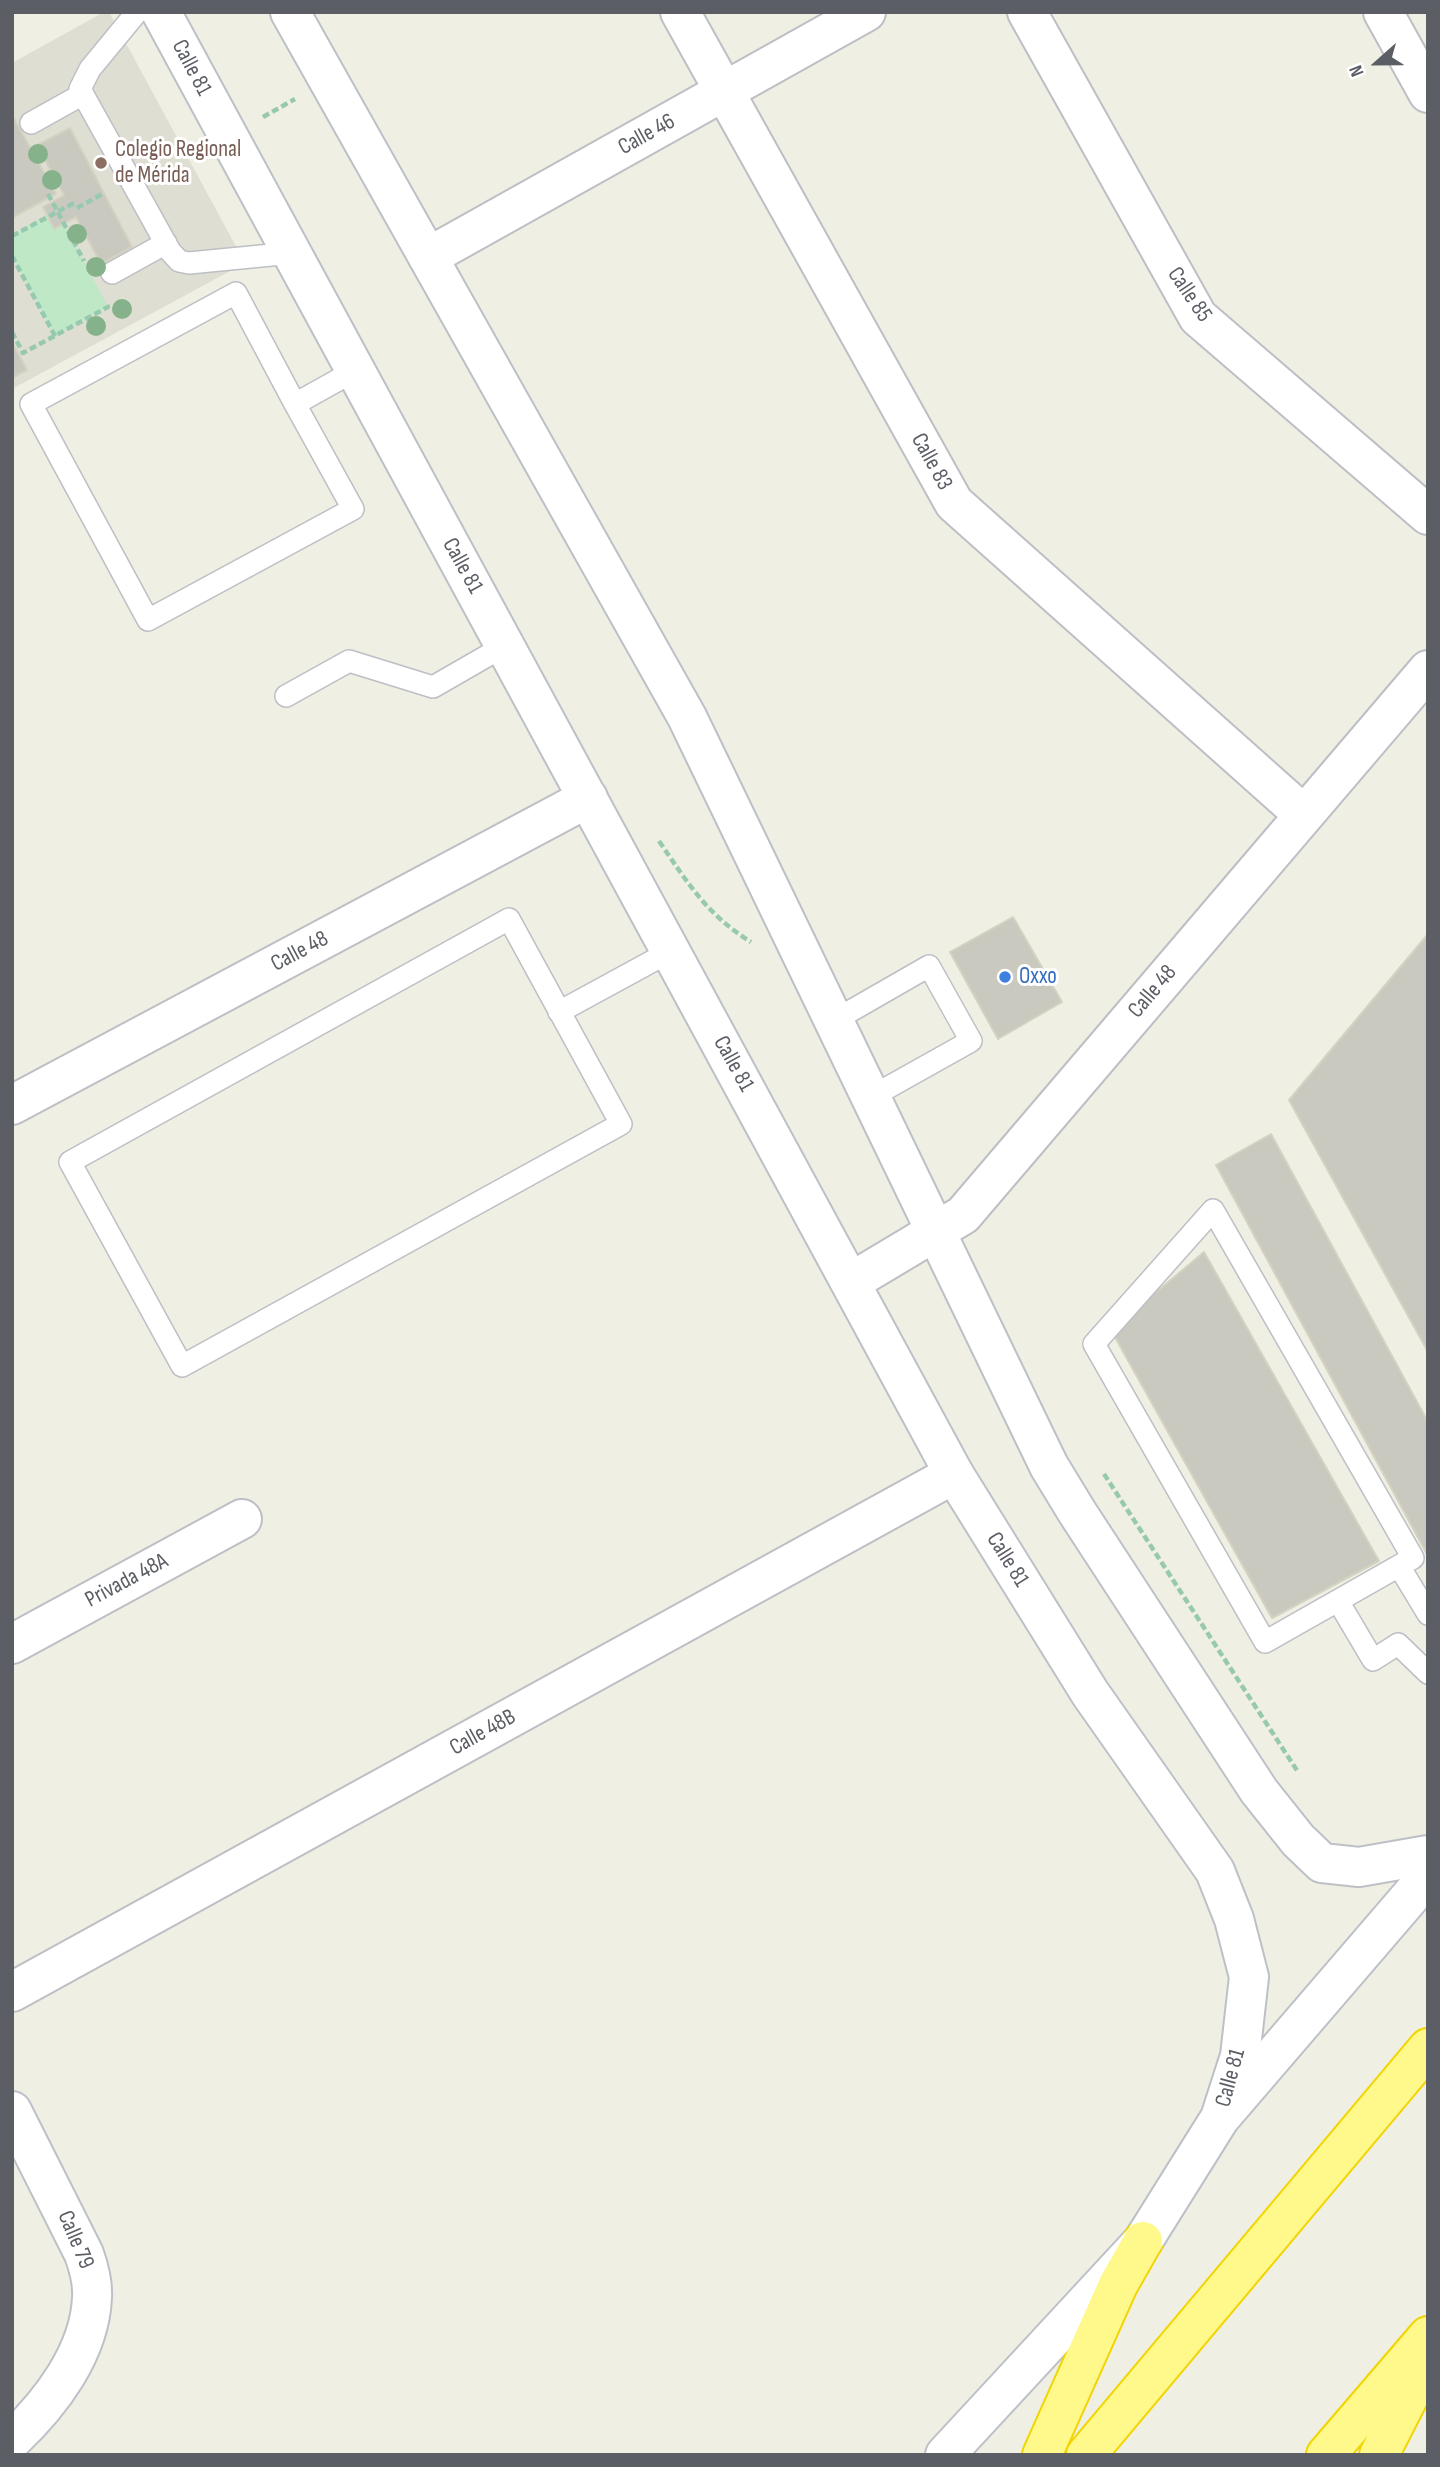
<!DOCTYPE html>
<html>
<head>
<meta charset="utf-8">
<style>
  body { margin:0 }
  #map { position:relative; width:1440px; height:2467px; overflow:hidden; background:#efefe3; font-family:"Sofia Sans Condensed",sans-serif }
  canvas { display:block }
  .frame { position:absolute; inset:0; border:14px solid #5b5e65; pointer-events:none }
  .north { position:absolute; left:1342px; top:28px; width:70px; height:70px; -webkit-text-stroke:5px #fff; paint-order:stroke; rotate:249deg; font-size:19px; font-weight:700; line-height:28px; text-align:center; color:#5b5e65 }
  .north::after { content:''; display:block; margin:auto; width:24px; height:32px; background:#5b5e65; clip-path:polygon(50% 0,100% 100%,50% 72%,0 100%) }
</style>
</head>
<body>
<div id="map">
<canvas width="1440" height="2467"></canvas>
<div class="frame"></div>
<div class="north">N</div>
</div>
<script>
const c = document.querySelector('canvas').getContext('2d');
c.lineJoin = 'round';
function paint(path, color) {
  c.fillStyle = color;
  c.fill(path, 'evenodd');
}
function strokePath(path, color, width, dash) {
  c.strokeStyle = color;
  c.lineWidth = width;
  c.lineCap = dash ? 'butt' : 'round';
  c.setLineDash(dash || []);
  c.stroke(path);
}
function label(font, color, halo, rows, align = 'center') {
  c.font = font + ' "Sofia Sans Condensed",sans-serif';
  c.lineWidth = 6;
  c.setLineDash([]);
  c.textBaseline = 'middle';
  c.strokeStyle = halo;
  c.fillStyle = color;
  for (const [text, x, y, turn = 0] of rows) {
    c.save();
    c.translate(x, y);
    c.rotate((+turn || 0) * Math.PI / 180);
    c.textAlign = isNaN(turn) ? turn : align;
    if (halo) c.strokeText(text, 0, 0);
    c.fillText(text, 0, 0);
    c.restore();
  }
}
const education = new Path2D(`
  M104,12H109L245,263L12,389V63Z`);
const green = new Path2D(`
  M56,209L108,307L55,336L12,256V235Z`);
const building = new Path2D(`
  M12,115L56,194L12,218Z
  M70,128L132,247L101,264L76,217L54,229L43,207L64,195L37,145Z
  M12,342L27,370L12,378Z
  M1013,917L1062,1002L998,1039L950,952Z
  M1428,934V1352L1289,1100Z
  M1271,1134L1428,1422V1556L1216,1165Z
  M1204,1252L1379,1561L1272,1618L1111,1330Z`);
const path = new Path2D(`
  M263,117L295,99
  M48,194L84,261
  M77,208L104,193
  M12,236L74,203
  M12,256L55,336
  M12,332L23,353L108,307L106,303
  M659,841C687,882 707,915 751,942
  M1104,1474L1298,1772`);
const lane = new Path2D(`
  M137,12L90,69L80,89L170,251L179,261L189,263L292,253
  M31,123L83,94
  M112,273L166,243
  M295,404L353,509L148,620L31,404L236,293L295,404L356,370
  M286,696L349,661L433,687L506,645
  M509,919L621,1124L182,1366L70,1162Z
  M559,1012L671,951
  M835,1020L929,966L971,1041L871,1097
  M1213,1210L1413,1558L1265,1642L1094,1344Z
  M1399,1566L1428,1614
  M1338,1601L1373,1660L1398,1644L1428,1673`);
const street = new Path2D(`
  M680,12L954,503L1304,815
  M1027,12L1198,317L1428,515
  M1383,12L1428,93
  M428,257L866,12
  M12,1105L588,798
  M851,1282L963,1215L1428,670
  M12,1644L242,1519
  M12,1992L954,1474`);
const secondary = new Path2D(`
  M161,12L954,1474L1090,1693L1215,1871L1234,1919L1249,1977L1240,2056L1220,2118
  M290,12L687,717L1049,1466L1077,1512L1259,1791L1298,1840L1322,1863L1359,1867L1428,1855
  M12,2111L84,2254C89,2268 93,2282 92,2297C90,2352 51,2403 12,2440
  M945,2455L1143,2241L1220,2118L1428,1876`);
const highway = new Path2D(`
  M1042,2455L1118,2285L1143,2241
  M1086,2455L1428,2048
  M1326,2455L1428,2336
  M1379,2455L1428,2359`);
const trees = [
  [38,154],
  [52,180],
  [77,234],
  [96,267],
  [122,309],
  [96,326]
];
const markers = [
  [101,163,7,"#8d6e63"],
  [1005,977,7,"#3f7fe0"]
];
const streetNames = [
  ["Calle 81",191,68,62],
  ["Calle 46",647,135,-29],
  ["Calle 85",1189,295,56],
  ["Calle 83",931,462,61],
  ["Calle 81",462,566,61],
  ["Calle 48",300,952,-28],
  ["Calle 48",1153,992,-50],
  ["Calle 81",733,1064,61],
  ["Calle 81",1007,1560,58],
  ["Privada 48A",127,1581,-28],
  ["Calle 48B",483,1733,-29],
  ["Calle 81",1231,2078,-75],
  ["Calle 79",75,2240,67]
];
const educationNames = [
  ["Colegio Regional",115,150],
  ["de Mérida",115,176]
];
const shopNames = [
  ["Oxxo",1019,977]
];
paint(education, '#dfded2');
paint(green, '#bee8c6');
paint(building, '#cac9c0');
strokePath(building, '#d4d2c1', 2);
strokePath(lane, '#bdbfc5', 24);
strokePath(street, '#bdbfc5', 42);
strokePath(secondary, '#bec0c7', 42);
strokePath(highway, '#f2d500', 42);
strokePath(path, '#97c9af', 4.5, [7, 3.5]);
strokePath(lane, '#fff', 21);
strokePath(street, '#fff', 38);
strokePath(secondary, '#fff', 38);
strokePath(highway, '#fff88a', 38);
c.fillStyle = '#85b28a';
for (const [x, y] of trees) {
  c.beginPath();
  c.arc(x, y, 10, 0, 2 * Math.PI);
  c.fill();
}
for (const [x, y, r, color] of markers) {
  const dot = new Path2D();
  dot.arc(x, y, r, 0, 2 * Math.PI);
  c.fillStyle = color;
  c.fill(dot);
  strokePath(dot, '#fff', 2.5);
}
label('23px', '#5b5e65', '#fff', streetNames);
label('23px', '#785e54', '#fff', educationNames, 'left');
label('23px', '#366cbe', '#fff', shopNames, 'left');
</script>
</body>
</html>
